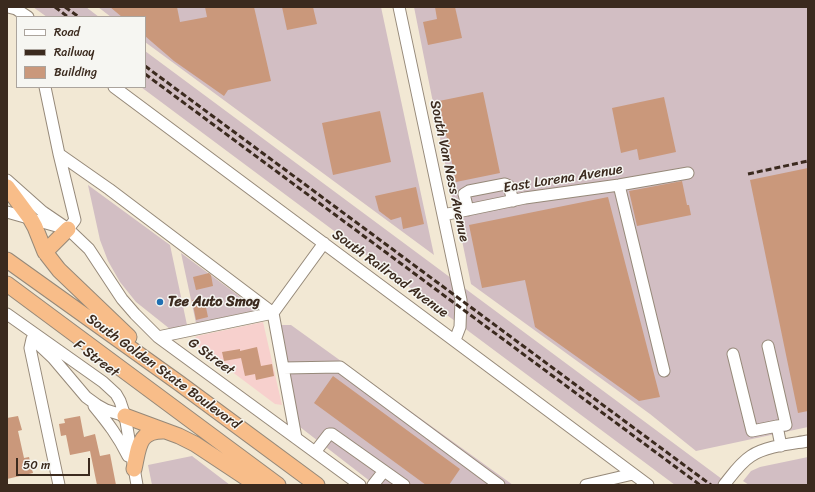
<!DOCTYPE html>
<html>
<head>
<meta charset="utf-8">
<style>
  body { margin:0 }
  #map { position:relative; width:815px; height:492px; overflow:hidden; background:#f2e8d4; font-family:Sriracha,sans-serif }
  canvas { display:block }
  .frame { position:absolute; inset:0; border:8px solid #3b2a1e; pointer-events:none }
  .legend { position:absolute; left:16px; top:16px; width:130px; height:72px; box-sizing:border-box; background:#f6f6f2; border:1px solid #aba49d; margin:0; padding:5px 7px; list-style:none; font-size:12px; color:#3b2a1e }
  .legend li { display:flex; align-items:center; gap:8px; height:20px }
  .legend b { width:20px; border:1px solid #aba49d }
  .scale { position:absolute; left:16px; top:458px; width:74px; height:18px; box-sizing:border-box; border:2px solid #3b2a1e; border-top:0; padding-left:5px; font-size:12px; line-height:14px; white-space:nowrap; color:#3b2a1e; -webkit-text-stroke:3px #f6f6f2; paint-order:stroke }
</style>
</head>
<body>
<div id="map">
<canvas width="815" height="492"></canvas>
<div class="frame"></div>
<ul class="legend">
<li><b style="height:5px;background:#fff"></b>Road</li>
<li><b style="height:5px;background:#3b2a1e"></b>Railway</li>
<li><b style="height:11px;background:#ca987b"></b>Building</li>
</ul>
<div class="scale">50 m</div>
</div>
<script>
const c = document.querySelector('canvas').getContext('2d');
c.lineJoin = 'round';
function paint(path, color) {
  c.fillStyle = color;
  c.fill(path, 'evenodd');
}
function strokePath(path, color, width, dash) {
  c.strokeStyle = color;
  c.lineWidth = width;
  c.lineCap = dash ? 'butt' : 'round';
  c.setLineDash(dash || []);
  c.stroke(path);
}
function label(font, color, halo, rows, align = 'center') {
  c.font = font + ' Sriracha,sans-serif';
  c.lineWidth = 3;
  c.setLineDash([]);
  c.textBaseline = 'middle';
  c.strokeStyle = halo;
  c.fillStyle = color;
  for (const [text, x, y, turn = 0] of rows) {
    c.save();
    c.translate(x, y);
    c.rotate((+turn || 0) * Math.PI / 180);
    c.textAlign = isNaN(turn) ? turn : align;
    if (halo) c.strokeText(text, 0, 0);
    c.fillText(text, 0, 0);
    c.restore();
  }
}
const built = new Path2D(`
  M263,322L282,405L275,404L195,344L194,339L197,336Z`);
const industrial = new Path2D(`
  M33,7H86L99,17H47Z
  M98,7H381L434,255L145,42V17H111Z
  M414,7H808V427L696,451L650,414L471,284L459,226L462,220L458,201L452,198Z
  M145,51L730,485H675L141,87H145Z
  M88,185L170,245L187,325L170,329L136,302L120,282L108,261L100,240Z
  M181,253L208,273L258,310L196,323Z
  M279,325H291L513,485H375L300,427Z
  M192,456L230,485H152L148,465Z
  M808,457V485H749L743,481L751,471L760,467Z`);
const building = new Path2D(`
  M110,7H177L180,22L207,17L205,7H254L271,81L228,90L224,96L174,61L145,36V17H122Z
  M282,7H313L317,24L287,30Z
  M435,7H455L462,38L428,45L423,22L437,19Z
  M483,92L500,173L456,182L439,101Z
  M664,97L676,152L639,160L637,149L621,153L612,108Z
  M380,111L391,162L333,175L322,123Z
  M808,168V411L798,413L750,180Z
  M682,181L687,205H689L691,215L637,226L629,191Z
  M416,187L424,224L403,229L401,217L391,220L379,211L375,196Z
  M608,197L660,397L639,401L535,327L525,280L482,288L469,225Z
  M209,273L211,275L213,286L196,290L193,277Z
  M204,298L208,317L196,320L192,300Z
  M257,347L261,366L272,364L274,376L256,380L255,374L245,376L241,358L224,361L222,352L240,349V351Z
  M333,376L460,469L449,485H426L314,403Z
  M18,416L22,430L18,431L24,458L29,457L33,473L7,479V418Z
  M80,416L84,437L95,434L100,456L110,454L116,485H97L90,451L70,455L66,435L61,436L59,424L65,423L64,419Z`);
const minor = new Path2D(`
  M8,7L16,9L28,17
  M399,7L461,300L460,327L455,340
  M45,87L59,154L75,220L68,229
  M114,87L648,485
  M59,154L109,189L273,313L296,438
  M7,180L43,212L68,229L89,249L122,299L135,314L158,337L360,485
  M619,185L664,371
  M468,210L464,194L469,191L505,184L509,186L513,201
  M7,212L60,227
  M443,215L525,198L619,185L688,173
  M7,314L103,382L116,394L120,401L125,416L137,485
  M158,337L273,313L324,243
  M32,339L30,348L59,485
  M35,341L53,358L86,397L97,405L106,410L125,416
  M768,346L786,425L777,426
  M733,354L752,431L777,426L781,446
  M283,368L340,367L499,485
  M94,406C108,423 118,436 128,456
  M315,452L329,434H332L404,485
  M373,485L384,471
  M586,485L633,474
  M724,485C732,475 740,463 751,456C766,446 791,444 808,441`);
const highway = new Path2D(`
  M7,187L30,218L35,227L45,252
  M68,229L45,252L59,270L129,337
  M7,260L179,383L317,485
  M7,284L278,485
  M125,416L179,436L195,444L257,485
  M134,469C139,447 138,430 165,431`);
const rail = new Path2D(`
  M55,7L68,17
  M65,7L79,17
  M145,66L711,485
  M145,74L700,485
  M748,174L808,161`);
const markers = [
  [160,302,4,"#1f6fb2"]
];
const streetNames = [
  ["South Van Ness Avenue",449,171,78],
  ["East Lorena Avenue",563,179,-9],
  ["South Railroad Avenue",390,274,36],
  ["G Street",211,357,36],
  ["F Street",96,359,37],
  ["South Golden State Boulevard",163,372,36]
];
const poiNames = [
  ["Tee Auto Smog",168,302]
];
paint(built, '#f7d0cd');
paint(industrial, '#d2bec3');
paint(building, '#ca987b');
strokePath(minor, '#968979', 13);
strokePath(highway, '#968979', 17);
strokePath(minor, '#fff', 11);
strokePath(highway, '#f8bd89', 15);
strokePath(rail, '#3b2a1e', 3, [6, 3]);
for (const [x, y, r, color] of markers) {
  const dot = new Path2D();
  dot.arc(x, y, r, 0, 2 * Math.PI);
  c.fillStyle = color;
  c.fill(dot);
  strokePath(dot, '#f6f6f2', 1.5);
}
label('14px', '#3b2a1e', '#f6f6f2', streetNames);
label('bold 14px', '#3b2a1e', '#f6f6f2', poiNames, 'left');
</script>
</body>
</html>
